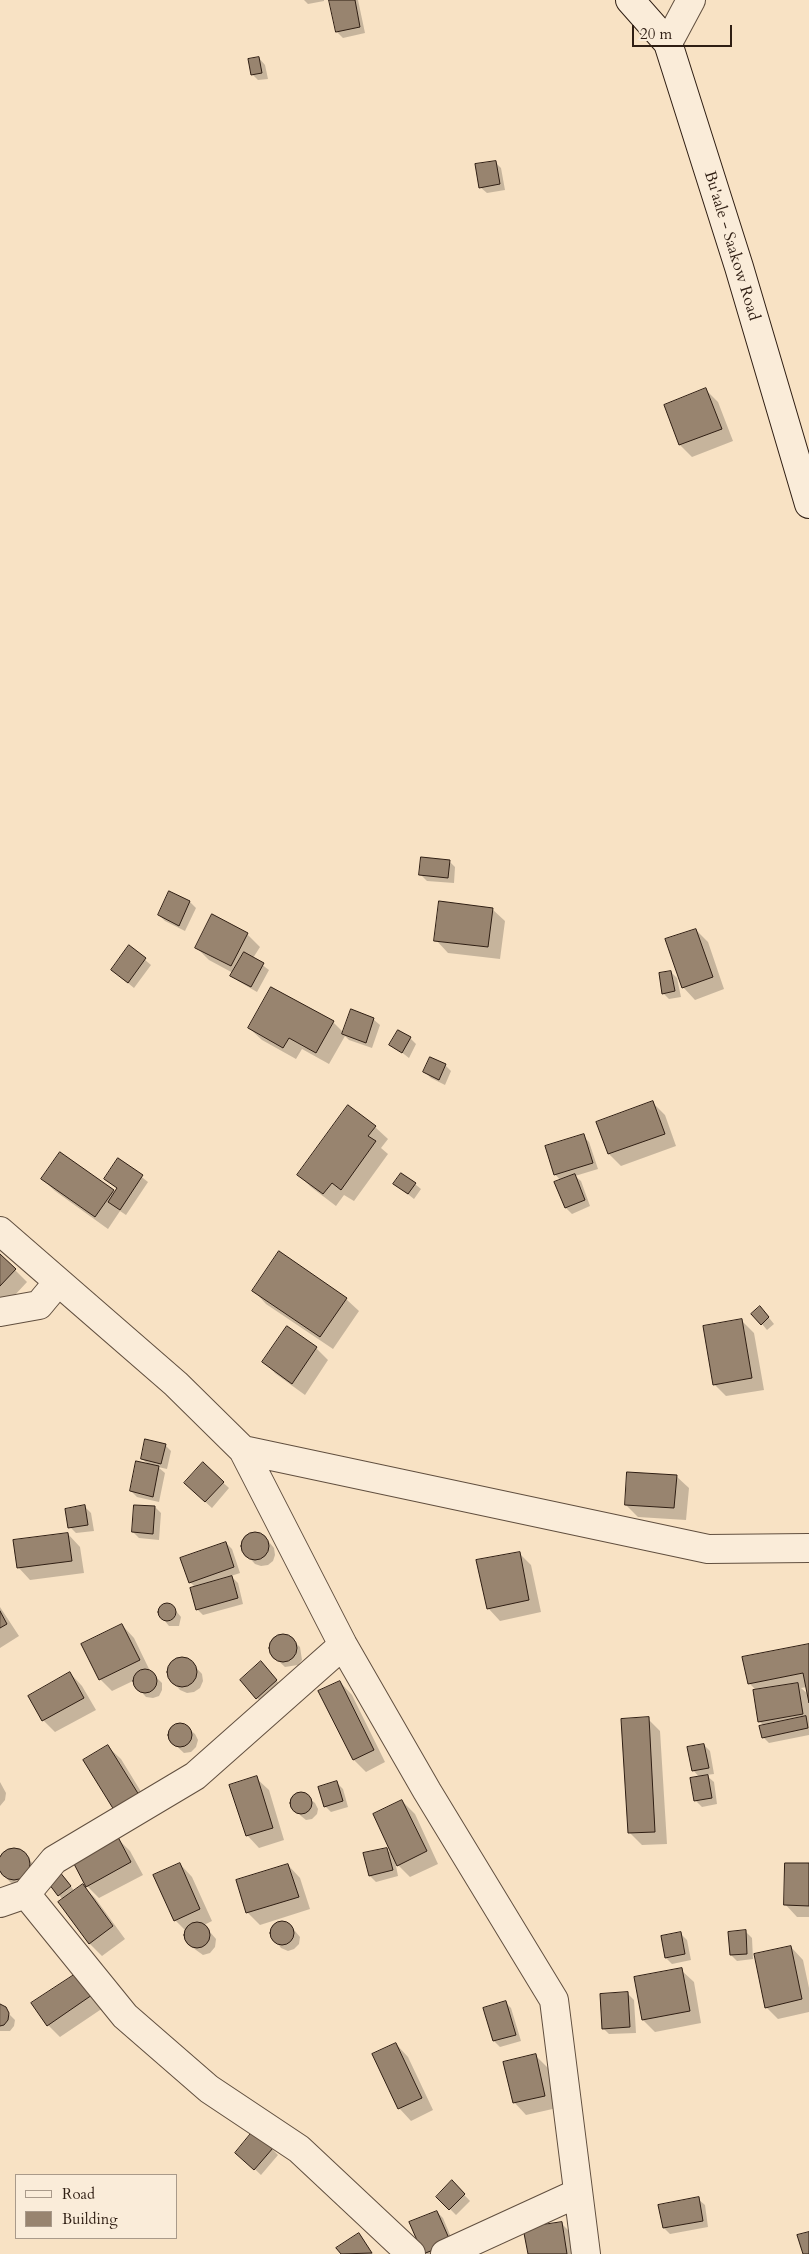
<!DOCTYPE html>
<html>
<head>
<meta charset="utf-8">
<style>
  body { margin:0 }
  #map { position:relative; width:809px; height:2254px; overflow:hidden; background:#f8e2c4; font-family:Cardo,serif }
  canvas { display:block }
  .legend { position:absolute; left:15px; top:2174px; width:162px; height:65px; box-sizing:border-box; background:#faecd9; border:1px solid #a99a8a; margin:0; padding:6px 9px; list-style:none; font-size:15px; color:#2f1e13 }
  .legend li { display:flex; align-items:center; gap:10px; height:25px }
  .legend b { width:25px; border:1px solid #a99a8a }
  .scale { position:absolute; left:632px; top:25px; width:100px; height:22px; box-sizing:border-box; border:2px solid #2f1e13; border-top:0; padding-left:6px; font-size:15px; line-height:18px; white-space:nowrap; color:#2f1e13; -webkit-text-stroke:4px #faecd9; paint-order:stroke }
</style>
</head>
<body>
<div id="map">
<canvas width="809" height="2254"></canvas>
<ul class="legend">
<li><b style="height:6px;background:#faecd9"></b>Road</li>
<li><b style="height:14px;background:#98846f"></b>Building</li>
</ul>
<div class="scale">20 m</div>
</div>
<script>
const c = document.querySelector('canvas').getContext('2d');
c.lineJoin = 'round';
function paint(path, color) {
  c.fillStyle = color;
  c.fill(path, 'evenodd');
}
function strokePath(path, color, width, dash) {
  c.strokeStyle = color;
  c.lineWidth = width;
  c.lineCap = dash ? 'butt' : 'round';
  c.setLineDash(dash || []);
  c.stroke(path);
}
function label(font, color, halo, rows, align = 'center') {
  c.font = font + ' Cardo,serif';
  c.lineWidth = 4;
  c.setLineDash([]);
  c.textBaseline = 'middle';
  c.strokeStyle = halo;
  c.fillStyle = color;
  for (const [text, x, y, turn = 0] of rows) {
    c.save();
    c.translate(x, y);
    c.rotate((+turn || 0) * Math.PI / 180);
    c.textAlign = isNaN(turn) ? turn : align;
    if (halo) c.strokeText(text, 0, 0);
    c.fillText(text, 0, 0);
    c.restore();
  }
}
const shadow = new Path2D(`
  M304,0H324V1L308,4Z
  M331,0H358L365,33L343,38L337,32Z
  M259,58L265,65L268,79L258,80L252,74Z
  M495,162L501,168L505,190L487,193L480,187Z
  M706,390L718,402L733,441L692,457L680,445L665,406Z
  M449,861L455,867L454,883L427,881L421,875Z
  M170,893L190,902L196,908L185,931L165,921L159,915Z
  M492,909L505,921L500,959L448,953L436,940Z
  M696,930L708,942L724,989L695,1000L683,987Z
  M247,934L260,947L253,958L269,970L257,992L238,981L232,975L233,973L209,960L196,947Z
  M130,947L151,965L134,988L112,970Z
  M671,972L677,978L681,997L669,999L663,993Z
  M271,988L333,1022L344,1033L373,1019L380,1025L372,1048L349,1040L345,1036L329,1064L302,1049L296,1059L262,1040L249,1028Z
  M410,1038L416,1044L409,1058L391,1044Z
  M445,1065L451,1071L445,1085L431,1078L425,1072Z
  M653,1103L665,1115L676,1146L621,1166L609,1154Z
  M348,1107L375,1127L388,1139L381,1148L388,1154L354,1201L344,1195L336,1206L311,1187L299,1175Z
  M583,1136L589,1142L598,1169L575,1176L581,1181L590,1206L572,1214L566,1208L556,1183L561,1181L555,1174Z
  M119,1159L148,1182L126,1215L120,1211L108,1229L55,1191L42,1179L113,1191L115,1193L118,1189L106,1179Z
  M395,1184H415L421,1189L414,1199Z
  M280,1253L346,1299L359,1311L333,1349L266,1304L254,1291Z
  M0,1255L27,1282L1,1310L0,1309Z
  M766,1314L774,1324L767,1330L762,1324Z
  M742,1321L754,1333L764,1390L726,1396L714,1384Z
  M316,1348L328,1360L305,1395L276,1374L264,1362Z
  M165,1445L171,1451L167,1469L158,1467L165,1473L159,1502L137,1497L131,1491L149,1465L142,1459Z
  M203,1464L229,1488L212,1508L191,1489Z
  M676,1476L689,1488L686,1520L638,1517L626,1505Z
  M85,1507L91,1513L94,1531L76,1533L70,1527Z
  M155,1507L161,1513L159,1540L139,1538L133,1532Z
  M257,1533L264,1536L274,1548L275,1555L273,1561L268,1565L261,1566L255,1564L244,1552L243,1545L245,1538L250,1534Z
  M68,1534L80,1547L84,1573L30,1580L18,1567Z
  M226,1543L232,1549L240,1573L231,1576L238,1583L243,1604L203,1615L197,1609L195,1587L190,1582Z
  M519,1553L531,1565L541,1612L500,1621L488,1608Z
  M167,1604L172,1606L181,1617L179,1626H169L160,1615V1610Z
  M0,1607L19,1636L0,1648Z
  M122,1625L134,1638L150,1671L162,1683V1690L159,1696L153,1698L146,1697L135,1685V1680L112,1691L100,1679Z
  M281,1635L288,1636L300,1647L302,1660L298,1665L285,1667L273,1656L270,1650L271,1643L275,1638Z
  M809,1645V1735L769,1743L763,1737L764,1726L759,1721L757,1691L749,1683ZM807,1687L809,1695L801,1688Z
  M184,1659L191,1662L202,1674L203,1681L200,1688L194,1692L187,1693L180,1690L169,1677V1671L172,1664L178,1660Z
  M267,1669L282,1687L263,1704L257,1698Z
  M70,1673L82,1686L96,1710L55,1732L43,1720Z
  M340,1682L352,1695L385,1762L366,1772L354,1760L320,1692Z
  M648,1719L660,1731L667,1844L642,1845L630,1833Z
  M176,1724H183L195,1734L198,1740L196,1747L191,1752L184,1753L172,1742L168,1736L170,1729Z
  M704,1745L710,1751L714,1774L706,1775L714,1782L717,1804L702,1807L696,1801L700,1778L693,1770Z
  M108,1747L121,1759L151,1808L127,1822Z
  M256,1778L269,1790L284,1840L259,1848L247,1835Z
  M0,1782L6,1793L5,1800L0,1806Z
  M337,1783L343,1789L348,1807L331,1812L325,1806Z
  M303,1793L315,1803L318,1809L317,1814L312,1819L306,1820L301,1816L291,1804L292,1799L297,1794Z
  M402,1801L415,1814L438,1864L410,1877L398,1865Z
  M118,1839L130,1851L143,1875L99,1898L87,1886Z
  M10,1849H18L25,1853L35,1867L17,1886L10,1882L0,1870V1858L3,1853Z
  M386,1849L394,1856L398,1876L376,1882L370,1876Z
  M180,1864L192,1877L212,1921L204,1925L216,1939L215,1947L210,1953L203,1955L189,1945L185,1938V1930L175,1920Z
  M809,1864V1917H797L785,1904Z
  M288,1865L300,1878L310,1909L260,1925L248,1913Z
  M65,1878L75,1892L83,1886L95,1898L125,1939L102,1956L90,1944L60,1902L63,1900L59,1895Z
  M284,1922L290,1925L300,1937L299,1944L294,1949L288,1951L281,1948L271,1935L272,1928L277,1923Z
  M745,1931L752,1938L753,1959L737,1961L731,1955Z
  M681,1934L687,1940L691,1960L672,1964L666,1958Z
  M791,1947L803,1960L809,1988V2012L778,2019L766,2007Z
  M681,1970L694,1982L701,2023L655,2032L643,2020Z
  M77,1974L103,2008L60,2037L48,2025Z
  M628,1994L634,2000L636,2033L609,2034L603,2028Z
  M505,2002L511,2008L521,2041L500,2047L494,2041Z
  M0,2005L15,2020L14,2026L10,2031H0Z
  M396,2044L408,2057L433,2110L411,2121L399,2108Z
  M536,2056L548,2068L557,2108L526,2115L514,2102Z
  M272,2149L278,2155L261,2175L243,2158Z
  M452,2182L470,2201L456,2215L438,2197Z
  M698,2199L705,2205L708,2227L670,2234L664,2228Z
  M437,2212L443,2218L456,2249L445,2254H424L411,2223Z
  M561,2223L573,2235L577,2254H529Z
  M359,2235L373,2254H342L338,2248Z`);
const building = new Path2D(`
  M329,0H355L360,27L336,32Z
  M259,57L262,73L251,75L248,59Z
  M496,161L500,184L479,188L475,164Z
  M706,388L722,429L679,445L664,405Z
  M421,857L450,860L448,878L419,875Z
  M169,891L190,901L179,926L158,915Z
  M439,901L493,908L488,947L434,941Z
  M212,914L248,933L231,966L195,948Z
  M696,929L713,977L682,988L665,939Z
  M129,945L146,958L128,983L111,970Z
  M244,952L264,963L251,987L230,976Z
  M671,971L675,991L662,994L659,973Z
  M271,987L334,1021L316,1053L289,1038L283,1048L248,1028Z
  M351,1009L374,1018L366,1043L342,1034Z
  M398,1030L411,1037L402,1053L389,1045Z
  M430,1057L446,1064L439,1080L423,1072Z
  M653,1101L665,1134L608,1154L596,1122Z
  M348,1105L376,1126L368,1136L376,1141L341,1190L332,1183L323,1194L297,1175Z
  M584,1134L593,1163L554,1175L545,1146Z
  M60,1152L114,1190L95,1217L41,1179Z
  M118,1158L143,1175L120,1210L108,1202L117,1188L104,1179Z
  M401,1173L416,1183L408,1194L393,1184Z
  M575,1174L585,1200L565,1208L554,1182Z
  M279,1251L347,1298L320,1337L252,1291Z
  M0,1254L16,1269L0,1286Z
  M760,1306L769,1317L761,1325L751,1314Z
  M742,1319L752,1378L713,1385L703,1326Z
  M287,1326L317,1347L292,1384L262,1362Z
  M145,1439L166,1444L161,1464L141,1459Z
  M136,1461L159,1466L153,1497L130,1491Z
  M203,1462L224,1482L205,1502L184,1483Z
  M627,1472L677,1475L674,1508L625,1505Z
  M85,1505L88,1525L68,1528L65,1509Z
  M134,1505L155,1506L153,1534L132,1532Z
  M241 1546a14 14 0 1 1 28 0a14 14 0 1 1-28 0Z
  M68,1533L72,1561L17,1568L13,1540Z
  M226,1542L234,1567L189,1583L180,1558Z
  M520,1552L529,1600L487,1609L476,1560Z
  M232,1576L238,1598L196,1610L190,1588Z
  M158 1612a9 9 0 1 1 18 0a9 9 0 1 1-18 0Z
  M0,1611L7,1624L0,1628Z
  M122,1624L140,1660L99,1680L81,1644Z
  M269 1648a14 14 0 1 1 28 0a14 14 0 1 1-28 0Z
  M809,1644V1703L803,1673L748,1684L742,1657Z
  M167 1672a15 15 0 1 1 30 0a15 15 0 1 1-30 0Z
  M261,1661L277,1680L256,1699L240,1680Z
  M133 1681a12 12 0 1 1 24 0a12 12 0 1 1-24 0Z
  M70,1672L84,1698L42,1721L28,1696Z
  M340,1681L374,1750L353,1760L318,1691Z
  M798,1683L803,1714L758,1722L753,1690Z
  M806,1716L808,1728L762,1738L759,1726Z
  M649,1717L655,1832L628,1833L621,1719Z
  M168 1735a12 12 0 1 1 24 0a12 12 0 1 1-24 0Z
  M704,1744L709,1768L692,1771L687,1747Z
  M108,1745L139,1795L114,1810L83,1760Z
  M708,1775L712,1798L694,1801L690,1778Z
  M257,1776L273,1828L246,1836L229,1785Z
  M337,1781L343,1801L324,1807L318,1787Z
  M290 1803a11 11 0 1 1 22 0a11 11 0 1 1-22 0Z
  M402,1800L427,1851L397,1866L373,1814Z
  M118,1837L131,1862L86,1887L73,1862Z
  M-2 1864a16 16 0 1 1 32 0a16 16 0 1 1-32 0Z
  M387,1848L393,1870L369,1876L363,1853Z
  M180,1863L200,1909L174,1921L153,1875Z
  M785,1863H809V1906L784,1905Z
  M288,1864L299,1897L246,1913L236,1880Z
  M59,1871L71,1886L58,1896L46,1880Z
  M83,1884L113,1926L89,1944L58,1902Z
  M270 1933a12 12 0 1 1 24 0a12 12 0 1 1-24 0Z
  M184 1935a13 13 0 1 1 26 0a13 13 0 1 1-26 0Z
  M746,1930L747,1954L730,1955L728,1932Z
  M681,1932L685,1954L665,1958L661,1936Z
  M791,1946L802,1999L765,2008L754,1954Z
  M682,1968L690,2011L642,2020L634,1977Z
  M77,1973L92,1995L47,2026L31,2003Z
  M628,1992L630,2027L602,2029L600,1994Z
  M506,2001L516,2035L493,2041L483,2008Z
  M0,2004L6,2007L9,2013L8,2020L4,2025L0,2026Z
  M396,2043L422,2098L398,2109L372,2054Z
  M536,2054L545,2096L513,2103L503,2062Z
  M253,2131L273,2148L254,2170L235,2153Z
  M452,2180L465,2194L449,2210L436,2197Z
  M699,2197L703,2221L663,2228L658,2205Z
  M437,2211L451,2243L423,2254L409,2222Z
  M562,2222L567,2254H528L523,2228Z
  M809,2232V2254H803L797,2235Z
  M359,2233L372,2253L341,2254L336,2248Z`);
const minor = new Path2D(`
  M668,43L691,0
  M0,1231L176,1384L243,1450L708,1549L809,1548
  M0,1312L39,1305L58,1282
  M243,1450L343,1645L427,1791L554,2000L586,2254
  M26,1894L125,2016L209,2089L299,2149L411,2254
  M0,1903L26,1894L54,1860L195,1776L343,1645
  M445,2254L578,2193`);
const secondary = new Path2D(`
  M630,0L668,43L739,267L809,504`);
const streetNames = [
  ["Bu'aale - Saakow Road",731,246,73]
];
paint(shadow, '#0003');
paint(building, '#98846f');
strokePath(building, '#2f1e13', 1);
strokePath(minor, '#614f3f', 30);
strokePath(secondary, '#2f1e13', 30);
strokePath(minor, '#faecd9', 28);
strokePath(secondary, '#faecd9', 28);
label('16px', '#2f1e13', '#faecd9', streetNames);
</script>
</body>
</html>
